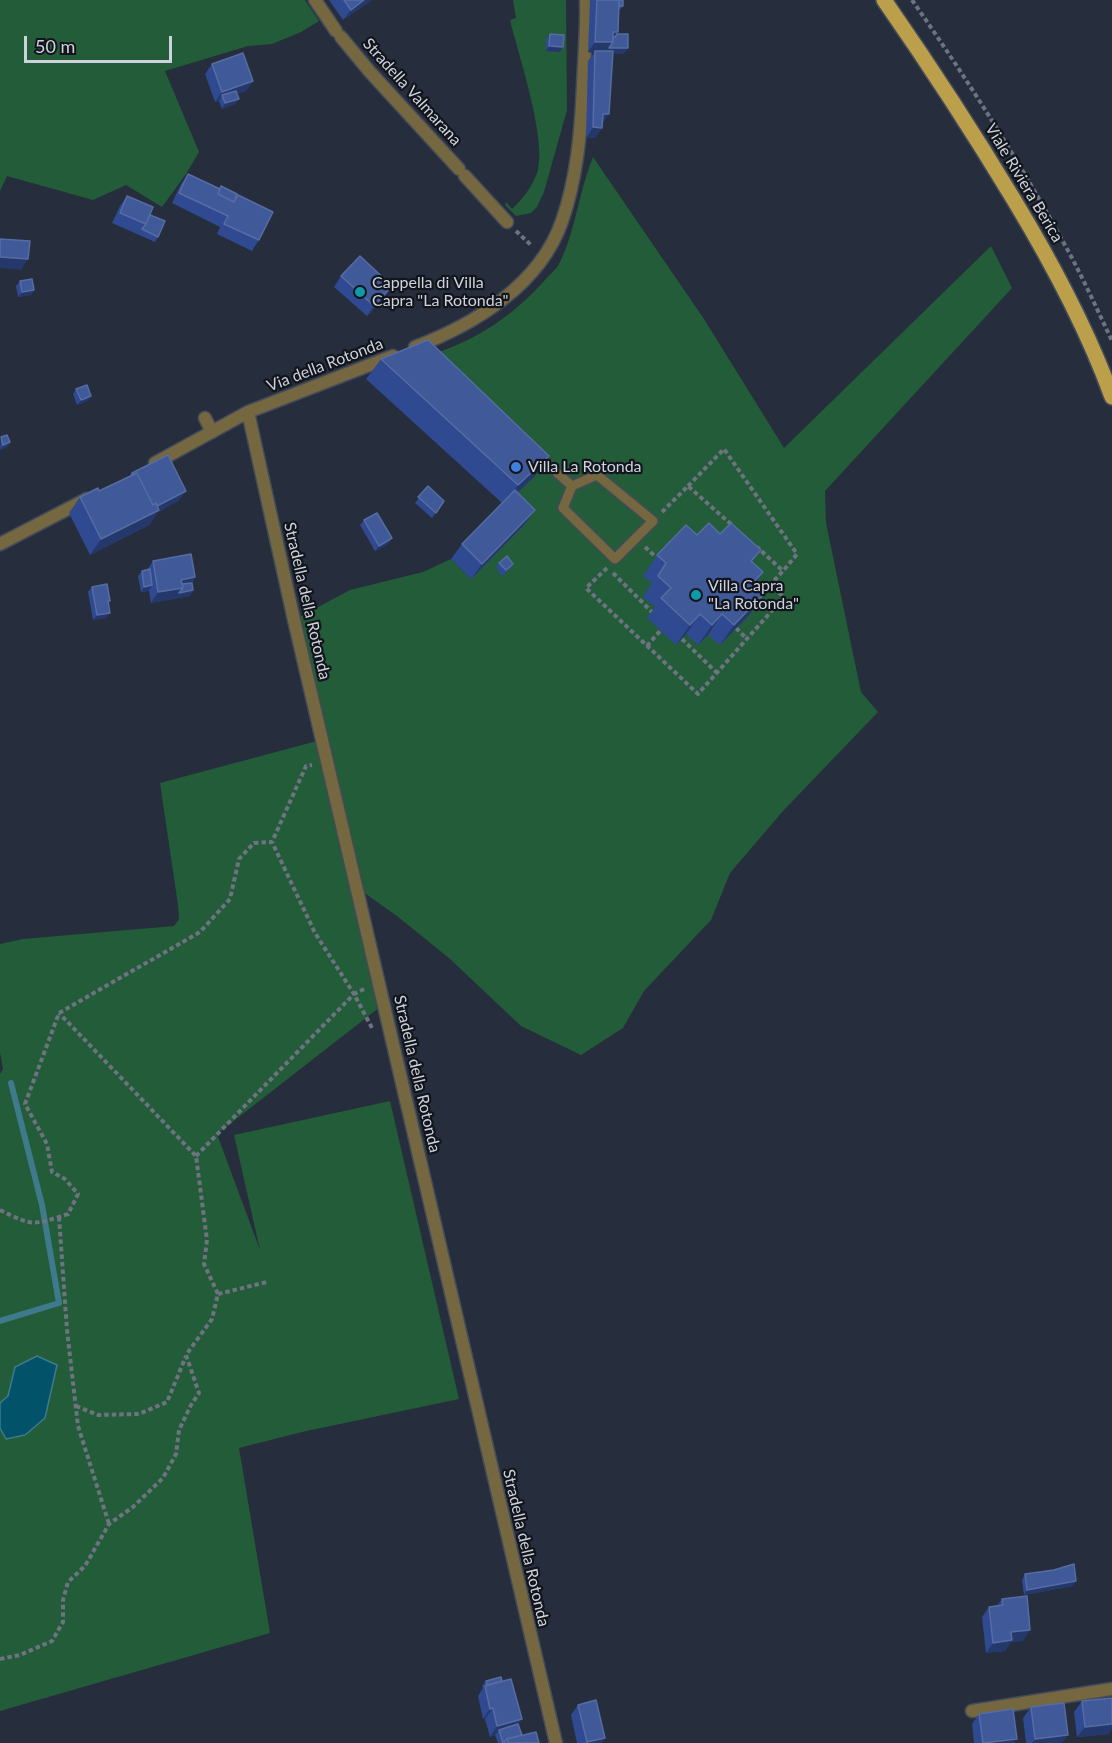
<!DOCTYPE html>
<html>
<head>
<meta charset="utf-8">
<style>
  body { margin:0 }
  #map { position:relative; width:1112px; height:1743px; overflow:hidden; background:#262d3c; font-family:Lato,sans-serif }
  canvas { display:block }
  .scale { position:absolute; left:24px; top:36px; width:148px; height:27px; box-sizing:border-box; border:3px solid #cdd2dc; border-top:0; padding-left:8px; font-size:18px; line-height:21px; white-space:nowrap; color:#cdd2dc; -webkit-text-stroke:4px #12151c; paint-order:stroke }
</style>
</head>
<body>
<div id="map">
<canvas width="1112" height="1743"></canvas>
<div class="scale">50 m</div>
</div>
<script>
const c = document.querySelector('canvas').getContext('2d');
c.lineJoin = 'round';
function paint(path, color) {
  c.fillStyle = color;
  c.fill(path, 'evenodd');
}
function strokePath(path, color, width, dash) {
  c.strokeStyle = color;
  c.lineWidth = width;
  c.lineCap = dash ? 'butt' : 'round';
  c.setLineDash(dash || []);
  c.stroke(path);
}
function label(font, color, halo, rows, align = 'center') {
  c.font = font + ' Lato,sans-serif';
  c.lineWidth = 4.5;
  c.setLineDash([]);
  c.textBaseline = 'middle';
  c.strokeStyle = halo;
  c.fillStyle = color;
  for (const [text, x, y, turn = 0] of rows) {
    c.save();
    c.translate(x, y);
    c.rotate((+turn || 0) * Math.PI / 180);
    c.textAlign = isNaN(turn) ? turn : align;
    if (halo) c.strokeText(text, 0, 0);
    c.fillText(text, 0, 0);
    c.restore();
  }
}
const green = new Path2D(`
  M0,0H305L319,21L301,32L272,44L248,46L165,71L199,152L186,174L162,207L126,185L93,200L7,176L0,191Z
  M513,0H566L567,110L544,192L537,207L531,213L516,216L505,205L506,202L512,209C523,199 534,184 538,170C546,136 519,57 510,20L516,18Z
  M593,157L704,319L784,448L991,246L1012,288L825,491L826,523L861,692L878,712L783,811L730,873L711,920L644,991L623,1028L581,1055L521,1026L450,959L397,916L356,887L294,620L350,590L423,572L451,559L471,579L504,505L535,476L432,354C476,341 515,314 545,280C550,274 557,269 560,262C576,229 579,191 593,157Z
  M317,741L380,1007L217,1134L260,1250L234,1135L390,1101L459,1399L302,1432L239,1448L270,1633L0,1711V1074L3,1069L0,1052V944L23,939L174,926L179,919L178,905L160,783Z`);
const water = new Path2D(`
  M37,1356L57,1365L45,1418L25,1435L6,1439L0,1428V1403L8,1396L15,1367Z`);
const stream = new Path2D(`
  M0,1321L59,1303L42,1205L11,1083`);
const path = new Path2D(`
  M912,0C970,83 1024,169 1072,258C1086,285 1099,313 1112,341
  M516,231L532,246
  M688,486L724,449L797,554L783,571
  M662,512L688,486L733,526
  M645,547L658,559
  M607,568L586,588L698,694L784,597L770,585L783,571L757,547
  M613,573L653,613
  M736,628L747,639
  M682,639L717,673
  M647,646L660,631
  M364,989L354,994L372,1028
  M196,1156L354,994L315,933L272,842
  M0,1210C34,1227 33,1225 68,1214L78,1194L65,1179L52,1172L47,1144L25,1104L59,1013L200,932L230,899L239,859L254,843L272,842L306,766L312,765
  M59,1217L67,1330L78,1426L109,1524
  M218,1294L267,1282
  M76,1406L98,1415L139,1414L167,1402L186,1356
  M0,1659L20,1655L52,1641L63,1622V1600L68,1582L85,1566L109,1524L133,1507L163,1478L176,1454L179,1430L191,1405L199,1393L186,1355L212,1319L218,1294L204,1264L207,1240L196,1156L59,1013`);
const service = new Path2D(`
  M537,455L572,486L563,508L615,559L653,521L597,475L572,486`);
const pedestrian = new Path2D(`
  M315,0L336,31
  M341,37L370,72L459,169
  M465,176L507,222`);
const minor = new Path2D(`
  M415,347C475,324 540,285 562,221C577,178 581,131 583,86C584,58 587,29 586,0
  M248,412L294,620L556,1743
  M205,418L212,432
  M155,463L248,412L393,356
  M0,544L87,499
  M972,1711L1112,1689`);
const primary = new Path2D(`
  M884,0C930,66 973,132 1014,200C1052,263 1087,328 1112,397`);
const wall = new Path2D(`
  M329,0H372L343,20Z
  M590,0H623V6L619,11L617,34L624,54L613,53L602,128L595,138H586L588,61L594,53L588,52Z
  M550,34L560,52L546,51V39Z
  M212,64L253,81L246,91L237,94L239,99L235,104L222,109L219,101L215,102L205,74Z
  M188,174L234,201L238,195L259,240L252,251L217,234L220,227L172,203L181,184Z
  M127,196L150,215L158,237L155,242L112,223L120,206Z
  M341,276L385,297L367,316L334,287Z
  M20,281L34,290L31,295L18,297L16,286Z
  M381,359L535,476L518,492L535,510L524,525L471,579L451,559L462,544L502,503L366,379Z
  M76,389L91,396L87,401L77,405L73,394Z
  M1,437L10,442L7,447L0,450Z
  M132,473L186,491L178,501L158,512L149,525L90,555L69,513L80,497L99,491L129,476Z
  M428,486L444,501L432,518L415,503Z
  M364,520L392,538L388,544L375,551L360,525Z
  M720,534L761,550L752,562L763,572L754,586L763,595L749,615L720,645L708,635L698,645L686,634L676,645L647,618L655,607L643,597L652,583L643,576L657,555L697,535Z
  M153,561L195,577L192,583L193,590L190,596L151,603L149,591L141,592L138,576L142,571L147,570Z
  M499,563L513,564L510,569L502,576L496,568Z
  M92,587L108,603L110,613L106,618L93,620L88,592Z
  M1054,1570L1073,1586L1024,1595L1022,1580L1025,1574Z
  M1002,1599L1023,1641L1011,1642L1005,1651L986,1653L982,1617L989,1607L997,1606Z
  M486,1681L518,1724L522,1735L539,1743H498L495,1735L490,1737L485,1719H483L478,1696L483,1688L482,1686Z
  M1082,1701L1109,1734L1077,1737L1074,1712Z
  M578,1705L605,1738L601,1743H577L571,1715Z
  M1031,1707L1062,1743H1026L1023,1718Z
  M979,1714L1014,1743H974L972,1724Z`);
const shadedWall = new Path2D(`
  M364,0H372L343,20L351,10Z
  M613,32H618L611,42L628,48L624,54L595,53V51L594,53L588,52L595,42Z
  M549,46L563,47L560,52L546,51Z
  M253,81L246,91L224,99L222,95L219,101L215,102L222,92Z
  M239,99L235,104L222,109L225,103Z
  M603,114H609L602,124Z
  M593,127L602,128L595,138H586Z
  M0,257L28,259L21,270L0,268Z
  M392,286L385,297L367,316L374,306Z
  M34,290L31,295L18,297L22,292Z
  M91,396L87,401L77,405L81,400Z
  M10,442L7,447L0,450L3,445Z
  M549,456L535,476L504,505L518,485Z
  M186,491L178,501L158,512L149,525L90,555L101,539L149,510Z
  M535,510L524,525L471,579L482,564Z
  M392,538L388,544L375,551L379,546Z
  M763,572L749,593L752,584Z
  M195,577L188,588L193,590L190,596L151,603L158,592L181,580Z
  M152,585L149,591L141,592L144,587Z
  M763,595L749,615L720,645L734,625Z
  M110,613L106,618L93,620L97,615Z
  M700,614L686,634L676,645L690,625Z
  M722,614L708,635L698,645L712,625Z
  M1076,1581L1073,1586L1024,1595L1027,1590Z
  M1030,1630L1023,1641L1011,1642L1005,1651L986,1653L993,1643L1011,1632Z
  M493,1708L485,1719H483L490,1709Z
  M522,1719L515,1730H499L495,1735L490,1737L497,1726Z
  M1112,1724V1729L1109,1734L1077,1737L1085,1727Z
  M1068,1735L1062,1743H1032L1035,1739Z
  M605,1738L601,1743H587V1742Z
  M1017,1739L1014,1743H985Z`);
const building = new Path2D(`
  M344,0H364L351,10Z
  M597,0H619L618,32H613V42H595Z
  M614,0H623V6H619V0Z
  M550,34L564,35L563,47L549,46Z
  M617,34H628V48H609L613,42V37H615Z
  M595,51H613L609,114H603L602,128L593,127Z
  M243,53L253,81L222,92L212,64Z
  M236,91L239,99L225,103L222,95Z
  M188,174L220,189L218,194L234,202L238,195L273,212L259,240L224,224L228,216L179,193Z
  M221,186L237,194L234,202L218,194Z
  M127,196L153,207L146,224L120,213Z
  M150,215L165,221L158,237L142,229L146,224Z
  M0,239L30,241L28,259L0,257Z
  M360,256L392,286L374,306L341,276Z
  M32,279L34,290L22,292L20,281Z
  M428,340L549,456L518,485L381,359Z
  M87,385L91,396L81,400L76,389Z
  M7,435L10,442L3,445L1,437Z
  M168,455L186,491L157,506L156,503L153,505L137,473L132,475V473Z
  M137,473L153,505L156,503L159,510L101,539L80,497L98,488L99,491Z
  M428,486L444,501L436,513L418,497Z
  M515,490L535,510L482,564L462,544Z
  M377,513L392,538L379,546L364,520Z
  M709,523L720,534L731,523L761,550L751,561L763,572L752,584L763,595L734,625L722,614L712,625L700,614L690,625L661,598L671,588L658,576L666,563L657,555L686,525L697,535Z
  M191,554L195,577L181,580L183,588L158,592L153,561Z
  M507,556L513,564L506,570L499,563Z
  M150,569L152,585L144,587L142,571Z
  M192,583L193,590L179,593L183,588L182,584Z
  M107,584L110,601H108L110,613L97,615L92,587Z
  M1074,1564L1076,1581L1027,1590L1025,1574L1054,1570Z
  M1027,1596L1030,1630L1011,1632L1012,1640L993,1643L989,1607L1003,1605L1002,1599Z
  M501,1677L502,1681L487,1685L486,1681Z
  M511,1679L522,1719L497,1726L493,1708L490,1709L485,1686Z
  M1112,1698V1724L1085,1727L1082,1701Z
  M596,1700L605,1738L587,1742L578,1705Z
  M1064,1703L1068,1735L1035,1739L1031,1707Z
  M1013,1709L1017,1739L983,1743L979,1714Z
  M518,1724L522,1735L507,1739L504,1743H503L499,1730Z
  M536,1732L539,1743H508L507,1739Z`);
const markers = [
  [360,292,6,"#0f9aa8"],
  [516,467,6,"#3f7fe0"],
  [696,595,6,"#0f9aa8"]
];
const streetNames = [
  ["Stradella Valmarana",412,92,48],
  ["Viale Riviera Berica",1024,183,59],
  ["Via della Rotonda",325,365,-21],
  ["Stradella della Rotonda",307,601,77],
  ["Stradella della Rotonda",417,1074,77],
  ["Stradella della Rotonda",526,1548,77]
];
const poiNames = [
  ["Cappella di Villa",372,283],
  ["Capra \"La Rotonda\"",372,301],
  ["Villa La Rotonda",528,467],
  ["Villa Capra",708,586],
  ["\"La Rotonda\"",708,604]
];
paint(green, '#235c38');
paint(water, '#02536a');
strokePath(water, '#3f798c', 1.5);
strokePath(stream, '#3f798c', 6);
strokePath(service, '#444b59', 12);
strokePath(pedestrian, '#444b59', 15);
strokePath(minor, '#444b59', 15);
strokePath(primary, '#444b59', 18);
strokePath(path, '#6d7380', 4, [4.5, 3]);
strokePath(service, '#756740', 9);
strokePath(pedestrian, '#756740', 12);
strokePath(minor, '#756740', 12);
strokePath(primary, '#bc9f4a', 15);
paint(wall, '#2f4a91');
paint(shadedWall, '#24386b');
paint(building, '#405999');
strokePath(building, '#566ca3', 1.5);
for (const [x, y, r, color] of markers) {
  const dot = new Path2D();
  dot.arc(x, y, r, 0, 2 * Math.PI);
  c.fillStyle = color;
  c.fill(dot);
  strokePath(dot, '#12151c', 2);
}
label('16px', '#cdd2dc', '#12151c', streetNames);
label('16px', '#cdd2dc', '#12151c', poiNames, 'left');
</script>
</body>
</html>
